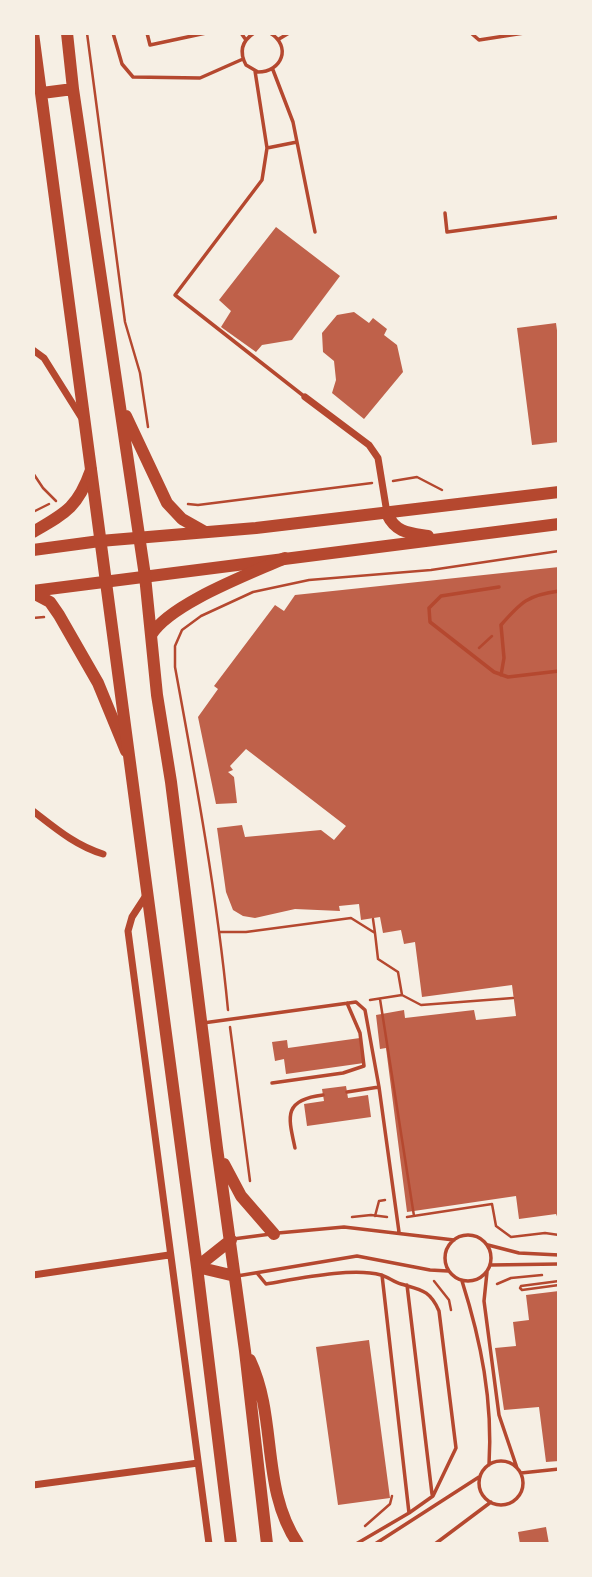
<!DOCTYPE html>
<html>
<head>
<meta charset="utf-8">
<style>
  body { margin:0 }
  #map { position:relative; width:592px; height:1577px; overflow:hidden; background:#f6efe4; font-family:"DejaVu Sans",sans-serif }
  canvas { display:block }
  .frame { position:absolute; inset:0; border:35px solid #f6efe4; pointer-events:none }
</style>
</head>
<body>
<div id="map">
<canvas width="592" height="1577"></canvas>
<div class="frame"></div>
</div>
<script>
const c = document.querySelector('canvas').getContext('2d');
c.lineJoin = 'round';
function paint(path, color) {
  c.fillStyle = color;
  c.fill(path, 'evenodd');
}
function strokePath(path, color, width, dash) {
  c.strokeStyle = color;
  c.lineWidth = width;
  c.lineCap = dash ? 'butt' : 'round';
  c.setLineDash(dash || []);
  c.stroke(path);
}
const building = new Path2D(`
  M276,227L340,276L292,340L262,345L256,352L221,327L231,311L219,300Z
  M354,312L369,323L373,318L387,329L384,335L397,345L403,372L364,419L332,393L336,380L334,361L323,352L322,333L337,315Z
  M556,323L559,345V442L532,445L517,328Z
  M559,567V1221L556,1214L519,1219L516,1196L407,1212L386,1048L380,1049L376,1015L404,1010L405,1018L474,1010L476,1020L516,1016L512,985L422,997L415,942L404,944L401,930L383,933L380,917L361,920L359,904L339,906L340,911L295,909L255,918L243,916L233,910L226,892L217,828L242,825L245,837L321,830L334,840L346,826L246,749L230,766L233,770L228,772L234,777L237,803L216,804L198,717L218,689L214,686L275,605L284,611L295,595Z
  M360,1038L364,1063L286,1074L284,1059L275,1061L272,1042L287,1040L288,1048Z
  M346,1086L348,1098L368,1095L371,1117L307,1126L304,1104L324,1101L322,1089Z
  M559,1291V1461L546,1462L539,1407L504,1410L495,1348L516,1346L513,1322L529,1320L526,1295Z
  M369,1340L390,1498L338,1505L316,1347Z
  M546,1527L549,1544H520L518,1532Z`);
const path = new Path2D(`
  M87,33L125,322L140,373L148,427
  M33,473L43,488L56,501
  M393,481L417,477L442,490
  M188,504L198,505L372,483
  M33,512L49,504
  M33,618L44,617
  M479,648L492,636
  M373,919L375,933
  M219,932H246L351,918L375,933L378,959L398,972L402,995
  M380,999L414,1216
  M370,1000L402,995L421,1005L513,998
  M228,1010C217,895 196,781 175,667V646L182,630L201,616L253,592L309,580L431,570L559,551
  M230,1027L250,1181
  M375,1216L379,1201L385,1200
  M352,1217L371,1215L387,1217
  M407,1217L492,1204L496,1226L511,1237L545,1233L559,1235
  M434,1281L449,1300L451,1310
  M559,1281L521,1286L520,1288L522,1290L559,1285
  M497,1284L511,1278L542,1275
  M365,1526L390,1504L392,1496`);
const service = new Path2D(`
  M113,33L122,64L133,77L200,78L243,59
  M147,33L150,45L206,33
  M241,33L246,40
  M254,33C242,41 239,52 246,65L258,72C282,72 292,46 270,33
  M471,33L479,40L524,33
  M279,39L289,33
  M255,71L267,148L262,180L175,295L305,397
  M297,142L315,232
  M267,148L297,142L293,122L273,70
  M445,213L447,232L559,217
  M499,587L441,596L429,608L430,622L494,672L508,677L559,671
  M501,675L504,658L501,625C521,602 528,595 559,591
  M203,1023L356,1002L365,1010L379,1087L399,1232
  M272,1083L343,1073L364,1066L360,1033L347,1003
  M347,1092L379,1087
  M295,1148C288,1116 283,1100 323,1095
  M278,1233L344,1227L454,1240
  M445 1258a23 23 0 1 1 46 0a23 23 0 1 1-46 0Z
  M233,1239L271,1234
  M488,1245L519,1253L559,1255
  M491,1265L559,1264
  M487,1272L484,1301L499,1415L517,1468
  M257,1273L266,1284C297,1279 352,1267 381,1275C388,1277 394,1282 401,1284C421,1290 430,1290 439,1311L456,1448L433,1496L409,1513L356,1544
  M382,1275L409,1513
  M237,1276L357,1256L430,1270L448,1271
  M462,1281C481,1341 493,1401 489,1465
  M407,1285L432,1494
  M479 1483a22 22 0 1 1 44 0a22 22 0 1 1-44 0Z
  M521,1473L559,1469
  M375,1544L479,1477
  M435,1544L491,1502`);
const minor = new Path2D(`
  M33,350L44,358L81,417
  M305,397L369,445L378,458L387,513
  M33,811C55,828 76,846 103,854
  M147,894L132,917L128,931L209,1544
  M33,1275L169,1255
  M33,1485L198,1463`);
const primary = new Path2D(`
  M387,514C396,533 409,533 428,536
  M33,532C66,513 78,507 91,470
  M33,550L100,541L256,528L559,492
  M33,591L559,524
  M33,593L50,602L59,615L98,683L126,751`);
const trunk = new Path2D(`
  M33,33L197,1267L231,1544
  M67,33L73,89L145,576L157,695L171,782L217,1148L245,1351L267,1544
  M42,93L73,89
  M126,416L167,503L182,519L205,532
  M151,635C171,603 250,574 285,558
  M224,1164L241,1196L274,1234
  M197,1267L231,1240
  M197,1267L235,1276
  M250,1360C278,1420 260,1487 298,1544`);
paint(building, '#bf614a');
strokePath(path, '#b5482f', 2.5);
strokePath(service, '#b5482f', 3.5);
strokePath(minor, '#b5482f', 7);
strokePath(primary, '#b5482f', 12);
strokePath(trunk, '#b5482f', 12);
</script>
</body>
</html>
